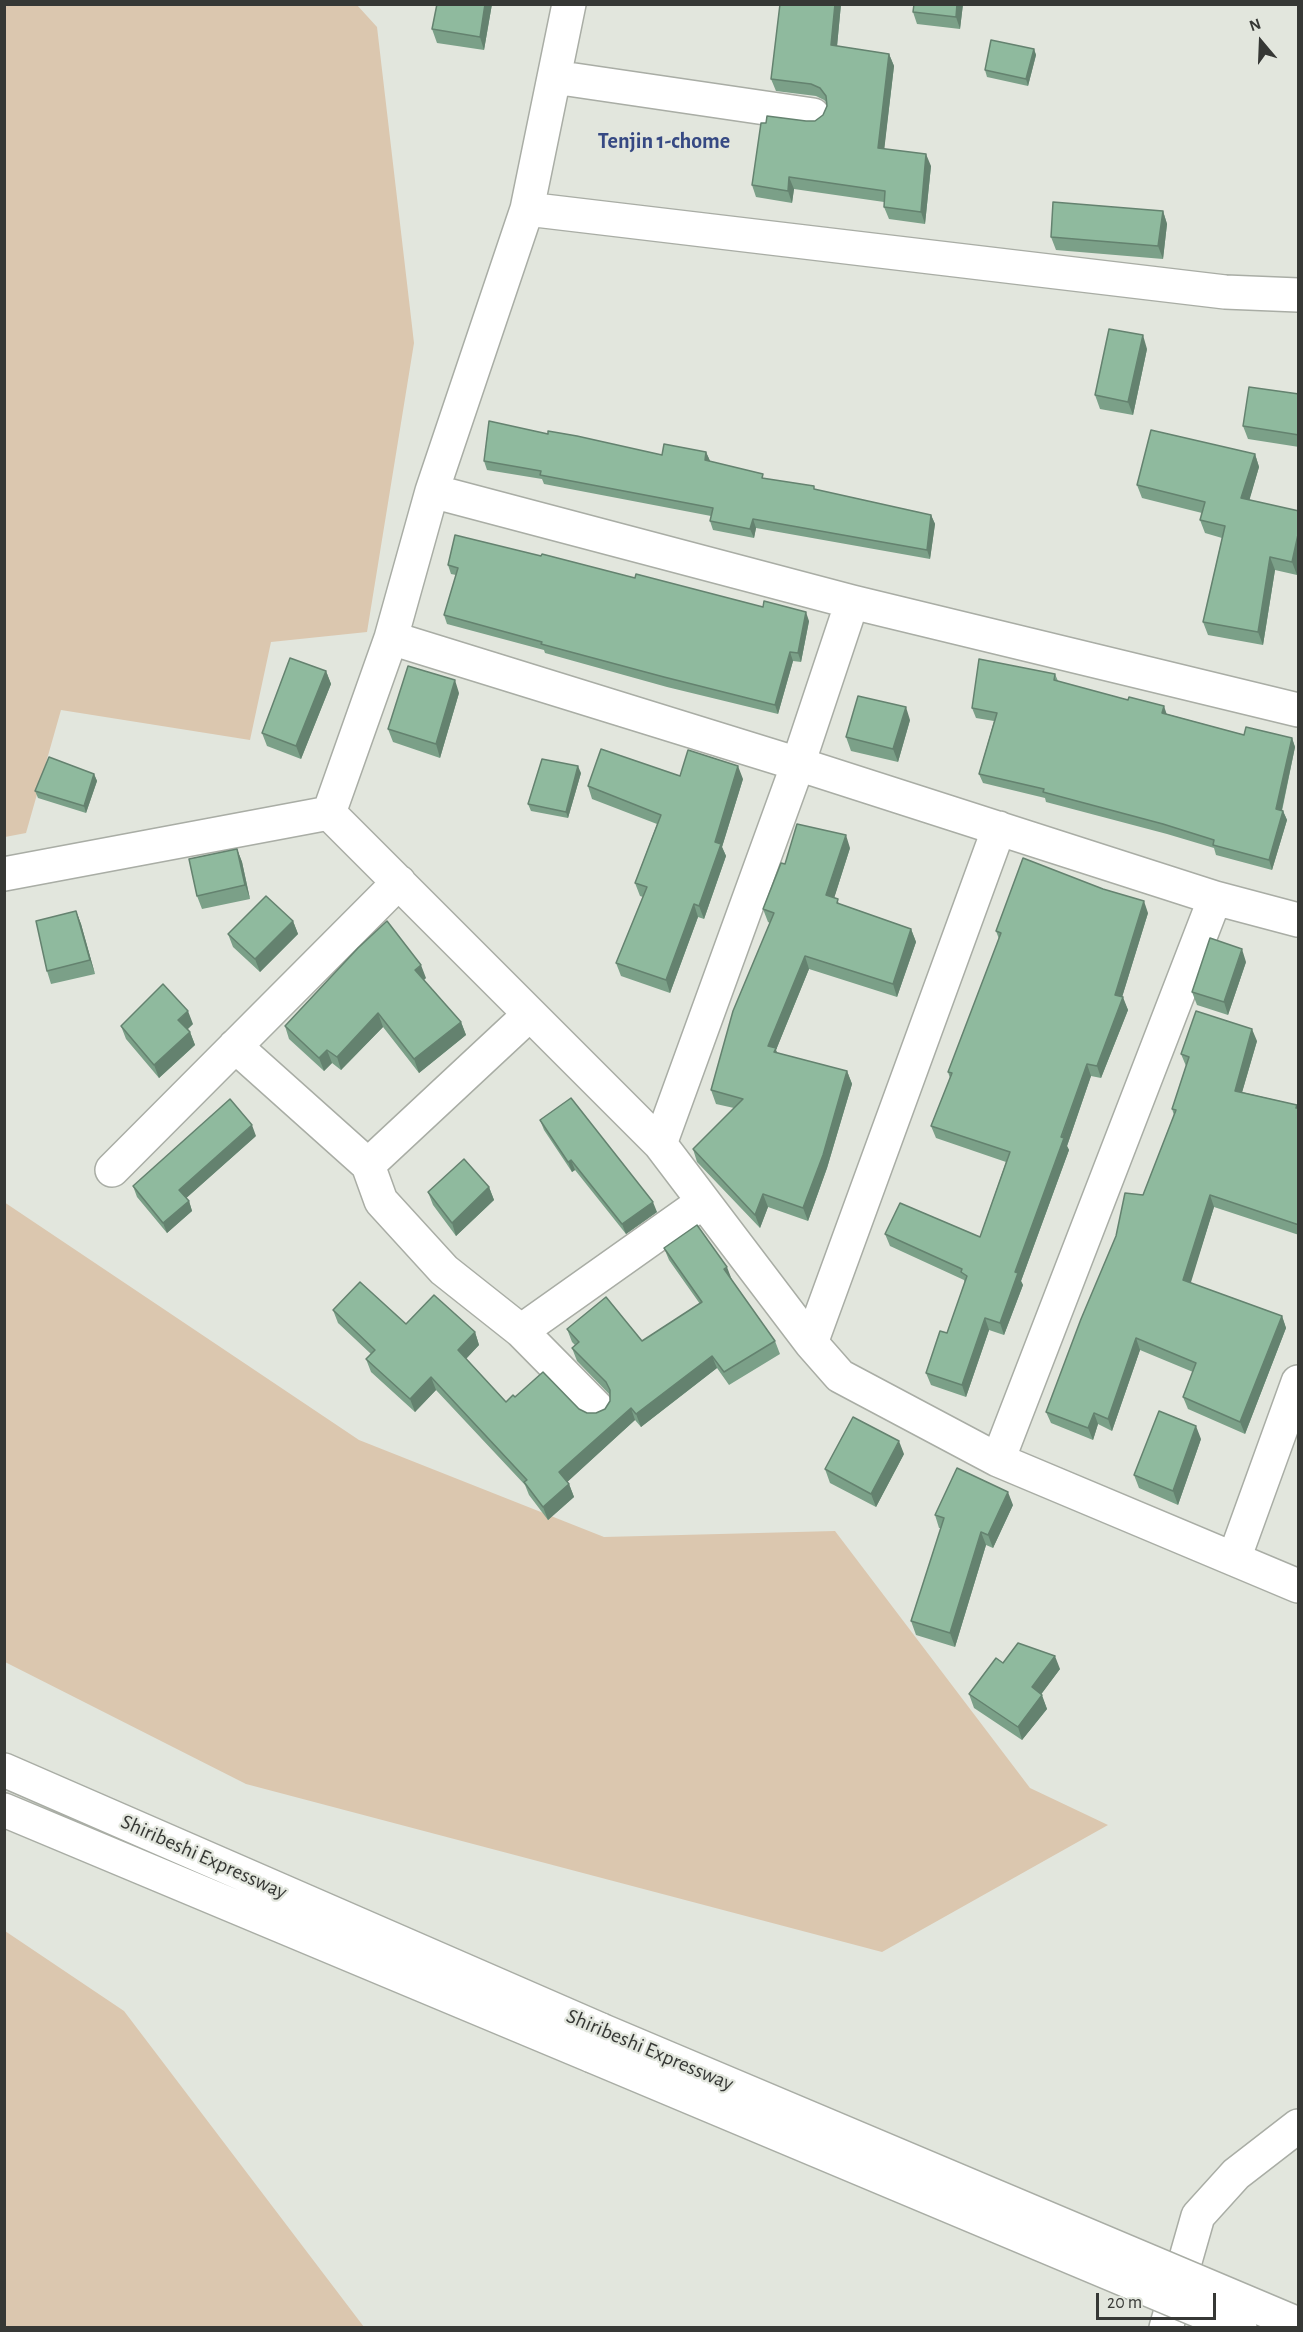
<!DOCTYPE html>
<html>
<head>
<meta charset="utf-8">
<style>
  body { margin:0 }
  #map { position:relative; width:1303px; height:2332px; overflow:hidden; background:#e2e6dd; font-family:"Alegreya Sans",sans-serif }
  canvas { display:block }
  .frame { position:absolute; inset:0; border:6px solid #363835; pointer-events:none }
  .north { position:absolute; left:1231px; top:12px; width:60px; height:60px; -webkit-text-stroke:4px #e2e6dd; paint-order:stroke; rotate:341deg; font-size:16px; font-weight:700; line-height:24px; text-align:center; color:#363835 }
  .north::after { content:''; display:block; margin:auto; width:21px; height:27px; background:#363835; clip-path:polygon(50% 0,100% 100%,50% 72%,0 100%) }
  .scale { position:absolute; left:1096px; top:2293px; width:120px; height:27px; box-sizing:border-box; border:3px solid #363835; border-top:0; padding-left:8px; font-size:18px; line-height:21px; white-space:nowrap; color:#363835; -webkit-text-stroke:4px #e2e6dd; paint-order:stroke }
</style>
</head>
<body>
<div id="map">
<canvas width="1303" height="2332"></canvas>
<div class="frame"></div>
<div class="north">N</div>
<div class="scale">20 m</div>
</div>
<script>
const c = document.querySelector('canvas').getContext('2d');
c.lineJoin = 'round';
function paint(path, color) {
  c.fillStyle = color;
  c.fill(path, 'evenodd');
}
function strokePath(path, color, width, dash) {
  c.strokeStyle = color;
  c.lineWidth = width;
  c.lineCap = dash ? 'butt' : 'round';
  c.setLineDash(dash || []);
  c.stroke(path);
}
function label(font, color, halo, rows, align = 'center') {
  c.font = font + ' "Alegreya Sans",sans-serif';
  c.lineWidth = 4.5;
  c.setLineDash([]);
  c.textBaseline = 'middle';
  c.strokeStyle = halo;
  c.fillStyle = color;
  for (const [text, x, y, turn = 0] of rows) {
    c.save();
    c.translate(x, y);
    c.rotate((+turn || 0) * Math.PI / 180);
    c.textAlign = isNaN(turn) ? turn : align;
    if (halo) c.strokeText(text, 0, 0);
    c.fillText(text, 0, 0);
    c.restore();
  }
}
const green = new Path2D(`
  M5,5H357L377,27L414,343L367,632L271,642L250,740L61,710L26,833L5,837Z
  M4,1202L359,1440L604,1537L835,1531L1030,1788L1108,1825L882,1952L246,1784L5,1662Z
  M5,1931L124,2011L364,2327H5Z`);
const minor = new Path2D(`
  M554,77L813,115
  M527,209L1225,292L1298,295
  M432,491L852,602L1298,710
  M391,638L798,764L1215,898L1298,920
  M329,813L660,1144L811,1343L840,1376L998,1460L1298,1586
  M329,813L391,638L432,491L527,209L569,4
  M4,874L329,813
  M235,1046L368,1165L381,1201L444,1270L521,1331L597,1408
  M660,1144L798,764L852,602
  M368,1165L530,1014
  M112,1170L399,882
  M521,1331L703,1202
  M811,1343L999,828
  M998,1460L1215,898
  M1234,1559L1298,1382
  M1166,2328L1198,2216L1236,2174L1298,2126`);
const highway = new Path2D(`
  M4,1770L601,2030
  M4,1810L592,2056`);
const highwayBridge = new Path2D(`
  M601,2030L1298,2324
  M592,2056L1240,2328`);
const wall = new Path2D(`
  M437,4H492L484,50L437,43L432,29Z
  M780,4H841L837,46L889,54L894,66L884,149L931,166L925,224L889,219L884,207V202L794,189L792,203L756,197L752,185L766,123L815,121L823,115L827,106V103L824,100L816,96L776,91L771,79Z
  M914,4H963L960,29L917,24L913,12Z
  M1034,49L1036,55L1028,86L987,77L985,70Z
  M1163,211L1167,224L1163,259L1056,250L1051,237Z
  M1147,349L1133,415L1100,409L1095,395Z
  M1299,394V447L1248,439L1243,426Z
  M548,434L662,455L706,452L710,461L765,479L931,515L935,524L930,559L756,528L754,538L713,530L710,521L711,516L544,484L542,479L487,470L484,461Z
  M1255,454L1259,467L1249,500L1299,511V567L1297,575L1275,570L1263,645L1208,635L1203,622L1222,538L1205,533L1200,520L1202,513L1142,498L1137,485Z
  M448,565L635,578L809,621L801,662L793,661L778,714L667,687L545,653L544,650L447,624L444,615L456,575L451,574Z
  M326,671L331,684L301,759L267,746L262,733Z
  M1055,674L1058,681L1167,714L1244,735L1292,738L1295,747L1282,811H1283L1287,820L1272,870L1216,855L1214,848L1167,834L1046,802L1045,798L983,783L979,774L994,721L976,718L972,708Z
  M459,693L440,758L393,742L388,729Z
  M910,720L898,762L851,751L846,737Z
  M581,773L568,818L531,811L528,804Z
  M94,774L97,781L86,813L38,798L35,791Z
  M680,776L743,779L722,847L726,856L704,919L698,917L670,993L621,976L616,963L643,897L640,896L635,883L657,824L592,799L588,786Z
  M850,848L834,898L840,904L911,929L916,942L897,997L809,969L776,1050L777,1053L847,1071L852,1084L827,1168L808,1221L768,1207L760,1228L697,1162L693,1149L734,1108L716,1104L711,1090L770,923L768,922L763,909Z
  M237,849L242,862L250,899L202,909L197,896Z
  M76,911L81,924L95,974L51,984L47,971Z
  M1148,913L1122,997L1128,1010L1101,1078L1091,1076L1067,1146L1069,1150L1021,1281L1023,1285L1004,1335L989,1330L966,1397L931,1385L926,1373L947,1333L965,1283L964,1280L890,1246L885,1234L980,1237L1006,1162L936,1138L931,1126L950,1078L948,1072L999,939L996,931Z
  M293,921L298,934L260,972L233,947L228,934Z
  M1246,962L1228,1015L1197,1005L1192,992Z
  M426,978L424,980L461,1022L466,1035L419,1073L383,1027L341,1070L332,1063L324,1071L289,1039L285,1026Z
  M193,1024L188,1029L190,1032L195,1045L159,1078L126,1039L121,1026Z
  M1257,1041L1242,1092L1297,1105L1299,1108V1235L1214,1207L1190,1283L1282,1316L1286,1328L1245,1434L1188,1409L1183,1397L1193,1372L1140,1350L1112,1431L1098,1424L1093,1440L1051,1423L1046,1412L1143,1195L1174,1115L1172,1109L1186,1066L1181,1054Z
  M540,1120L657,1212L626,1234L575,1170L572,1172L544,1130Z
  M256,1136L186,1198L189,1201L192,1211L167,1233L137,1197L133,1186Z
  M489,1187L494,1200L456,1236L433,1205L428,1192Z
  M664,1248L732,1280L775,1341L780,1354L729,1385L717,1368L641,1427L635,1420L567,1482L569,1484L574,1497L548,1520L529,1495L525,1485L436,1390L415,1412L371,1372L366,1359L371,1354L338,1323L333,1310L406,1324L475,1332L479,1345L466,1359L506,1402L515,1397L579,1409L587,1413H596L605,1409L610,1401V1395L577,1361L572,1348L575,1345L572,1342L567,1329L642,1341L700,1304L669,1260Z
  M1201,1439L1178,1505L1139,1488L1134,1475Z
  M904,1454L876,1507L830,1483L825,1469Z
  M1013,1505L993,1548L986,1545L955,1647L916,1635L911,1621L941,1528H939L935,1515Z
  M1003,1663L1060,1669L1041,1694L1047,1709L1022,1740L974,1708L969,1694Z`);
const shadedWall = new Path2D(`
  M485,4H492L484,50L480,37Z
  M835,4H841L836,57L831,45Z
  M957,4H963L960,29L956,17Z
  M1034,49L1036,55L1028,86L1026,79Z
  M889,54L894,66L883,160L878,148Z
  M926,154L931,166L925,224L921,212Z
  M789,177L794,189L792,203L788,191Z
  M1163,211L1167,224L1163,259L1158,246Z
  M1143,335L1147,349L1133,415L1128,402Z
  M706,452L710,461L708,469L705,460Z
  M1255,454L1259,467L1246,512L1241,498Z
  M931,515L935,524L930,559L927,550Z
  M753,519L756,528L754,538L750,529Z
  M1299,530V567L1297,575L1292,562Z
  M1270,557L1275,570L1263,645L1258,632Z
  M806,612L809,621L801,662L798,653Z
  M790,652L793,661L778,714L775,705Z
  M326,671L331,684L301,759L296,746Z
  M455,680L459,693L440,758L436,744Z
  M1164,706L1167,715L1162,713Z
  M906,707L910,720L898,762L893,749Z
  M1292,738L1295,747L1280,818L1276,809Z
  M578,766L581,773L568,818L566,812Z
  M738,766L743,779L722,847L726,856L704,919L699,906L715,842Z
  M94,774L97,781L86,813L84,806Z
  M1283,811L1287,820L1272,870L1269,860Z
  M846,835L850,848L831,908L826,895Z
  M237,849L242,862L250,899L245,885Z
  M1144,901L1148,913L1119,1007L1115,995Z
  M694,904L698,917L670,993L666,980Z
  M76,911L81,924L95,974L90,960Z
  M293,921L298,934L260,972L255,959Z
  M911,929L916,942L897,997L893,984Z
  M1242,949L1246,962L1228,1015L1224,1002Z
  M805,956L809,969L776,1050L780,1061L768,1046Z
  M421,965L426,978L420,983L415,970Z
  M1123,997L1128,1010L1101,1078L1097,1066Z
  M188,1011L193,1024L183,1033L178,1020Z
  M378,1013L383,1027L341,1070L337,1057Z
  M461,1022L466,1035L419,1073L414,1059Z
  M1252,1029L1257,1041L1239,1103L1235,1091Z
  M190,1032L195,1045L159,1078L154,1065Z
  M327,1050L332,1063L324,1071L319,1058Z
  M1087,1064L1091,1076L1067,1146L1069,1150L1021,1281L1023,1285L1004,1335L1000,1323L1015,1272Z
  M847,1071L852,1084L827,1168L808,1221L803,1208Z
  M252,1125L256,1136L183,1201L179,1190Z
  M571,1160L575,1170L572,1172L568,1162Z
  M489,1187L494,1200L456,1236L452,1223Z
  M763,1194L768,1207L760,1228L755,1215Z
  M1210,1195L1214,1207L1188,1292L1183,1280Z
  M189,1201L192,1211L167,1233L163,1223Z
  M653,1202L657,1212L626,1234L622,1224Z
  M727,1267L732,1280L724,1269Z
  M1282,1316L1286,1328L1245,1434L1240,1422Z
  M985,1318L989,1330L966,1397L962,1385Z
  M475,1332L479,1345L462,1363L458,1350Z
  M1136,1338L1140,1350L1112,1431L1108,1419Z
  M712,1356L717,1368L641,1427L636,1414Z
  M431,1377L436,1390L415,1412L410,1399Z
  M631,1408L635,1420L564,1485L559,1472Z
  M1094,1413L1098,1424L1093,1440L1088,1428Z
  M1196,1426L1201,1439L1178,1505L1173,1491Z
  M899,1441L904,1454L876,1507L871,1494Z
  M569,1484L574,1497L548,1520L543,1507Z
  M1008,1492L1013,1505L993,1548L988,1535Z
  M981,1532L986,1545L955,1647L950,1633Z
  M1055,1656L1060,1669L1037,1700L1032,1687Z
  M1042,1695L1047,1709L1022,1740L1018,1727Z`);
const building = new Path2D(`
  M437,4H485L480,37L432,29Z
  M780,4H835L831,45L889,54L878,148L926,154L921,212L884,207L885,191L789,177L788,191L752,185L761,123H766L767,116L806,121H815L823,115L827,106L826,96L820,88L811,84L771,79Z
  M914,4H957L956,17L913,12Z
  M991,40L1034,49L1026,79L985,70Z
  M1053,202L1163,211L1158,246L1051,237Z
  M1109,329L1143,335L1128,402L1095,395Z
  M1249,387L1299,394V435L1243,426Z
  M489,421L548,434V431L577,436L662,455L664,444L706,452L705,460L763,474L762,478L814,486V489L931,515L927,550L753,519L750,529L710,521L713,508L540,475L541,471L484,461Z
  M1151,430L1255,454L1241,498L1299,511V530L1292,562L1270,557L1258,632L1203,622L1225,526L1200,520L1205,502L1137,485Z
  M455,535L541,556L542,554L635,578L636,574L763,607L764,601L806,612L798,653L790,652L775,705L664,677L541,644L542,642L444,615L458,568L448,565Z
  M290,658L326,671L296,746L262,733Z
  M979,659L1055,674L1054,680L1128,700L1129,697L1164,706L1162,713L1244,735L1246,727L1292,738L1276,809L1283,811L1269,860L1213,845L1214,840L1163,824L1043,792L1044,789L979,774L997,713L972,708Z
  M408,666L455,680L436,744L388,729Z
  M858,696L906,707L893,749L846,737Z
  M601,749L680,776L688,750L738,766L715,842L721,844L699,906L694,904L666,980L616,963L647,887L635,883L661,815L588,786Z
  M49,757L94,774L84,806L35,791Z
  M542,759L578,766L566,812L528,804Z
  M797,824L846,835L826,895L838,899L837,903L911,929L893,984L805,956L768,1046L776,1048L774,1052L847,1071L823,1155L803,1208L763,1194L755,1215L693,1149L743,1099L711,1090L733,1011L774,913L763,909L781,863L785,864Z
  M237,849L245,885L197,896L189,859Z
  M1023,858L1103,889L1144,901L1115,995L1123,997L1097,1066L1087,1064L1061,1137L1064,1138L1015,1272L1018,1273L1000,1323L985,1318L962,1385L926,1373L940,1331L947,1333L967,1276L961,1272L962,1269L885,1234L900,1203L980,1237L1010,1152L931,1126L952,1073L948,1072L1001,933L996,931Z
  M266,896L293,921L255,959L228,934Z
  M76,911L90,960L47,971L36,921Z
  M387,921L421,965L415,970L461,1022L414,1059L378,1013L337,1057L327,1050L319,1058L285,1026L358,948Z
  M1210,938L1242,949L1224,1002L1192,992Z
  M163,984L188,1011L178,1020L190,1032L154,1065L121,1026Z
  M1196,1011L1252,1029L1235,1091L1297,1105L1296,1108H1299V1225L1210,1195L1183,1280L1282,1316L1240,1422L1183,1397L1196,1363L1136,1338L1108,1419L1094,1413L1088,1428L1046,1412L1081,1319L1116,1236L1125,1193L1143,1195L1176,1110L1172,1109L1189,1057L1181,1054Z
  M571,1098L653,1202L622,1224L571,1160L568,1162L540,1120Z
  M230,1099L252,1125L179,1190L189,1201L163,1223L133,1186Z
  M464,1159L489,1187L452,1223L428,1192Z
  M697,1225L727,1267L724,1269L775,1341L724,1372L712,1356L636,1414L631,1408L559,1472L569,1484L543,1507L524,1482L527,1480L431,1377L410,1399L366,1359L375,1350L333,1310L360,1282L406,1324L434,1295L475,1332L458,1350L506,1402L513,1395L515,1397L543,1372L579,1409L587,1413H596L605,1409L610,1401V1390L606,1382L572,1348L579,1342L567,1329L606,1297L642,1341L702,1302L664,1248Z
  M1159,1411L1196,1426L1173,1491L1134,1475Z
  M853,1417L899,1441L871,1494L825,1469Z
  M957,1468L1008,1492L988,1535L981,1532L950,1633L911,1621L944,1518L935,1515Z
  M1018,1643L1055,1656L1032,1687L1042,1695L1018,1727L969,1694L996,1658L1003,1663Z`);
const streetNames = [
  ["Shiribeshi Expressway",204,1857,24],
  ["Shiribeshi Expressway",650,2050,23]
];
const neighbourhoodNames = [
  ["Tenjin 1-chome",664,141]
];
paint(green, '#dbc7af');
strokePath(minor, '#a9ada5', 36);
strokePath(highway, '#a9ada5', 36);
strokePath(minor, '#fff', 33);
strokePath(highway, '#fff', 33);
strokePath(highwayBridge, '#a9ada5', 36, []);
strokePath(highwayBridge, '#fff', 33);
paint(wall, '#7ba088');
paint(shadedWall, '#64826f');
paint(building, '#8fba9e');
strokePath(building, '#64826f', 1.5);
label('21px', '#363835', '#e2e6dd', streetNames);
label('bold 22px', '#364983', '#e2e6dd', neighbourhoodNames);
</script>
</body>
</html>
